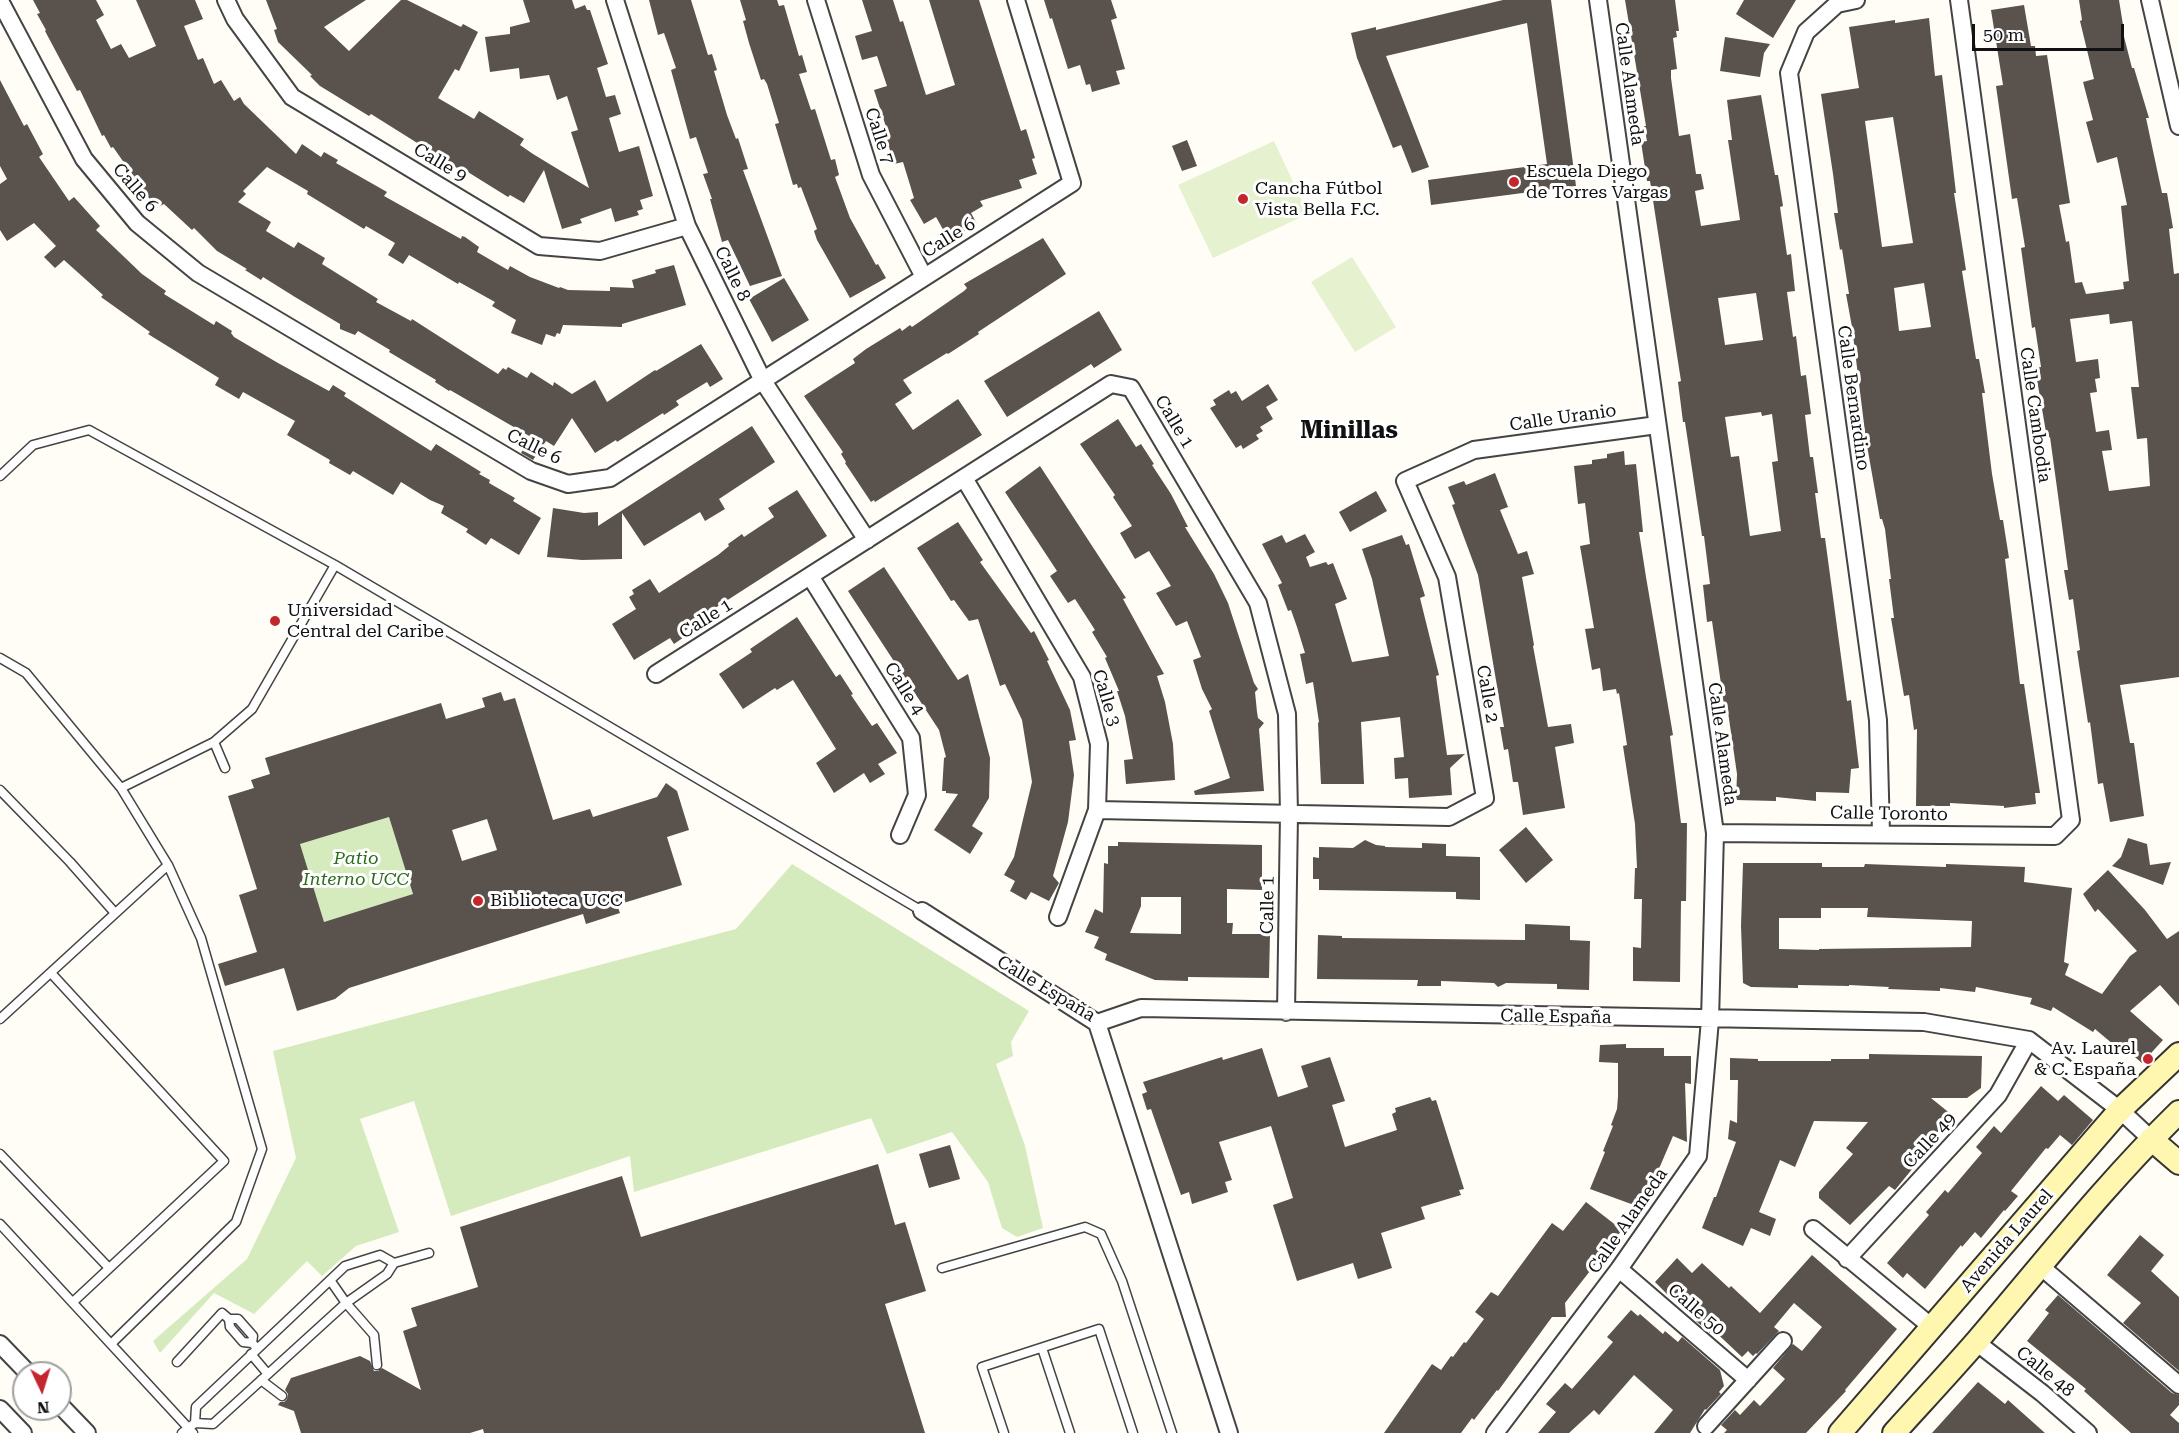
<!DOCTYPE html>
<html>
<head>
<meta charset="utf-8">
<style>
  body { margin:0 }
  #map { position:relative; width:2179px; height:1433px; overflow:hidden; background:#fffdf5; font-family:"Roboto Serif",serif }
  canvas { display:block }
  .north { position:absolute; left:12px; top:1361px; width:60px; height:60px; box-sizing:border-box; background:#fff; border:2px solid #a0a0a0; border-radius:50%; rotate:176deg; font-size:16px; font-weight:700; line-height:24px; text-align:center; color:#111 }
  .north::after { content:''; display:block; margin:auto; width:21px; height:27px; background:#c4262e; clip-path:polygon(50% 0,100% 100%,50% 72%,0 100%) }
  .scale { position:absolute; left:1972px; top:24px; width:152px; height:27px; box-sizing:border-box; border:3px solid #111; border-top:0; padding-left:8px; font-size:18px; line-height:21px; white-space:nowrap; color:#111; -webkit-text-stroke:4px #fff; paint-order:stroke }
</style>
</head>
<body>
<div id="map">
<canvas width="2179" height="1433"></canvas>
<div class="north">N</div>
<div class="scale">50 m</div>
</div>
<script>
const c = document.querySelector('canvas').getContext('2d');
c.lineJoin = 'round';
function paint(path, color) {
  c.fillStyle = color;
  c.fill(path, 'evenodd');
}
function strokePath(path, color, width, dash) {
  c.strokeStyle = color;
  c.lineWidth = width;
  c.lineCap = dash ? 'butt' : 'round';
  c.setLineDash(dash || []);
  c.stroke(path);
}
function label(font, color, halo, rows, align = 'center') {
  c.font = font + ' "Roboto Serif",serif';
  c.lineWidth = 6;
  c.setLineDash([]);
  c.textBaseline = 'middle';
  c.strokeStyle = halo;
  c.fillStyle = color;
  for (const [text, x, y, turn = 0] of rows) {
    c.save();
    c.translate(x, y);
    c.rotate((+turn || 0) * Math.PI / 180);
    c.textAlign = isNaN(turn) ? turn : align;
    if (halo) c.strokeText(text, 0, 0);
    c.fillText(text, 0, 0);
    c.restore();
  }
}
const green = new Path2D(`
  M389,817L413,894L324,922L300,844Z
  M792,864L1029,1011L1011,1042L1013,1056L996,1064L1025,1146L1043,1228L1017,1237L1002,1228L988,1182L952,1132L887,1154L871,1118L634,1192L630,1156L451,1216L414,1101L360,1119L399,1232L356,1246L322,1276L307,1261L254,1314L214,1293L160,1353L153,1341L247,1259L296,1158L273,1051L736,929Z`);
const pitch = new Path2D(`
  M1274,141L1308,214L1213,258L1178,185Z
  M1352,257L1396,327L1355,352L1311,282Z`);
const building = new Path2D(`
  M33,0H96L104,15L96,20L111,49L121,44L129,58L156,46L136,0H195L203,19L184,26L198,60L203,58L214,84L221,80L234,101L240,97L244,104L296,154L302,144L321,157L324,152L338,160L336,163L387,192L384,196L461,239L462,236L465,237L479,247L477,252L508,270L510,266L530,277L559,288L560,287L568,290L610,291V287L634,288L632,280L656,273L655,270L674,265L686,305L622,324V327L563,325L560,334L557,333L555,337L546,334L542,345L511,333L516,320L492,306L495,302L459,282L458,284L409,255L403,264L388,255L395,243L366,226L364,229L307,194L308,191L267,167L243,191L246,194L238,202L271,222L266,231L294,248L298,242L325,258L322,264L378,299L376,302L411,321L412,319L498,374L503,368L506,370L508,367L527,378L531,372L553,386L554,382L572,394L595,380L607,402L655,370L656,371L701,344L723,379L710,387L707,382L676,401L679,405L664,415L663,413L617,442L616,440L595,453L572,418L554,446L546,441L533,460L521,453L531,437L450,390L449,391L435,382L436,380L389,352L390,350L358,331L355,335L340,329V324L295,297L263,277L261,280L245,270L247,269L217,251L194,228L192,230L164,204L156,208L113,147L111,148L104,135L102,136L80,90L77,91L45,31L46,30L37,14L40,13Z
  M266,0H366L324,27L349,51L401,0H407L461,27L463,24L478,32L459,71L455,69L438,98L474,119L479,111L524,139L520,145L533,154L589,188L571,132L578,130L567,96L557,100L549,75L520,79L519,68L490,72L485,37L510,34V27L530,22L523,0H572L575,9L585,5L587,10H590L608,64L597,68L606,97L615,95L621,114L609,118L619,152L639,146L653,196L640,200L643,209L637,211L639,215L615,222L611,208L580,219L582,223L562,229L544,170L524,203L510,195L508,197L463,169L462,171L371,114L369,116L320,86L310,76L312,75L278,42L274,30L277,29Z
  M649,0H691L708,55L712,54L717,70L714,71L727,115L736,139L738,138L748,169L743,170L782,276L750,286L728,240L722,242L710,199H712L703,174L708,173L696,137L690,139L671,70L676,68L664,33L658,35Z
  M740,0H777L779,6L784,5L799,56L802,55L807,72L799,74L811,110L815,109L831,160L835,159L839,175L835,177L850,218L876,265L878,264L886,278L850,298L817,240L814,231L817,229L801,187L798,188L797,184L793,185L775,124L779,123L767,84L764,79L761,80L749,43L743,21L746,20Z
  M862,0H893L900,22L903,21L926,95L955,85L929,0H979L1021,131L1026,129L1035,158L1032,159L1037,174L1019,180L1022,188L980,201L983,206L971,213L977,224L949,240L936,217L924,224L910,200L914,198L903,162L894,164L887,140L890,139L874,90L887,86L877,56L862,60L855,36L872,31Z
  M1044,0H1111L1117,18L1111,20L1125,69L1116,71L1120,84L1092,92L1090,84L1086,85L1080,65L1068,69L1052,18L1050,19Z
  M1503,0H1551L1576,186L1431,205L1428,180L1547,164L1527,23L1386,56L1429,167L1412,173L1401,145L1393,148L1357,58L1351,33L1376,27V30Z
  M1625,0H1675L1679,31H1676L1677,37L1673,38L1677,69L1671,70V78L1679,136L1690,134L1696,174H1701L1704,189L1695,191L1701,226L1740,220L1728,140H1732L1727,100L1761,95L1775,175H1778L1783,206L1780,207L1787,255L1791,254L1795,291L1787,292L1793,337L1796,336L1801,376L1806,375L1811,414L1805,415L1810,457H1813L1818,493H1815L1821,538H1825L1847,701L1851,700L1859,768L1851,769L1849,793L1816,792V801L1776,797V801L1736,800L1737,774L1727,705H1724L1712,621L1707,622L1703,585L1710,584L1704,536H1702L1685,422H1683L1678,382L1681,381L1650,181H1647L1641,142L1647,141L1644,126H1646ZM1756,293L1763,340L1725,345L1718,298ZM1761,412L1762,416L1772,414L1778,461L1772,462L1781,531L1750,536L1739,456L1731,457L1725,417Z
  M1744,0H1796L1773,38L1736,14Z
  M2079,0H2119L2123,25H2121L2132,68H2134L2149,118H2146L2162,193H2167L2173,228L2169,229L2174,274L2179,273V677L2120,685L2130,743H2134L2144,816L2110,822L2103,783L2098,784L2090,722L2088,723L2077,651L2080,650L2073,599L2069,600L2064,570H2068L2057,488L2050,437L2047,438L2035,368L2041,367L2035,327L2032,328L2021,248L2025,247L2017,198L2012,199L1996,86L2003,85L1991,10L2024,5L2031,46H2035L2036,56L2047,55L2070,203L2059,205L2066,242L2069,241L2075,283L2082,282L2086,294L2124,289L2123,282L2129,281L2121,206L2127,205L2117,157L2097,163L2086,122L2093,120L2083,82L2094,79L2080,21L2082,20ZM2109,314L2110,324L2132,321L2139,387H2131L2137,439L2147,438L2150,486L2109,491L2102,451L2112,450L2109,430L2096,432L2090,393L2097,392L2095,379L2100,378L2098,359L2076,362L2070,319Z
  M1929,18L1935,76L1942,75L1946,108L1956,193H1954L1966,270L1962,271L1976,359H1979L1985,393H1982L1992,474L2000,520H2003L2009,558L2005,559L2020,684H2024L2040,793H2035L2036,804L2004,808V806L1950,803V806H1916L1917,729L1914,730L1909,695L1904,696L1891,618H1894L1889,579H1891L1885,529L1882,519H1880L1866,440L1852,327L1846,294H1849L1842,249L1840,250L1834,213H1838L1833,174L1821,94L1859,88L1849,27L1895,20V23ZM1893,117L1913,243L1882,247L1865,121ZM1924,283L1931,327L1899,331L1894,288Z
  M1725,37L1770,44L1764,53L1760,77L1720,71Z
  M0,80L24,126L27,124L43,154L39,157L69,201L74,197L100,226L96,230L142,274L166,291L164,294L214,325L216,321L232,331L231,333L234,337L278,363L329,391L333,385L346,393L344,396L431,451L436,444L481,472L479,474L490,480L489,483L515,498L513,501L541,518L519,555L491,538L486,545L466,532L468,529L441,513L444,506L430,500L401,482L393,495L353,471L350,475L329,463L330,460L287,435L295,421L243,392L239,399L215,385L219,378L148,334L150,332L101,297L103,295L64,260L55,268L44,257L56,246L34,223L7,241L0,230V184L7,179L0,166Z
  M1187,140L1197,166L1182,171L1172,146Z
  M1043,238L1066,274L978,332L979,334L948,354L947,353L903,380L912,393L895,404L913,430L958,399L982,435L875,502L874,500L871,502L845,463L846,462L841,454L843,452L804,396L855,363L853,359L866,349L900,328L902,331L910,325L912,327L964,291L967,288L964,284Z
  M784,278L809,320L772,342L749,299Z
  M1099,311L1122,350L1094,368L1091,364L1007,417L984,381Z
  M1268,384L1278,400L1266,407L1273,419L1260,427L1263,431L1256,435L1259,439L1243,449L1241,445L1236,448L1210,408L1216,405L1213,400L1229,390L1231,394L1236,391L1242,401Z
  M1118,419L1136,447L1141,444L1154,464L1152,465L1171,494L1188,527H1185L1214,574L1228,603L1254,683L1258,689L1255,692L1257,712L1258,718L1264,723L1259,729L1264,791L1195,795L1194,791L1230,778L1209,711L1212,709L1202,689L1193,660L1201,657L1187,621L1176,626L1156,593L1171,586L1149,551L1135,559L1120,533L1132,526L1113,497L1115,495L1080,444Z
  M752,426L775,462L719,499L725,509L705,521L700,512L644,546L622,513V559L582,560L547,557L553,508L584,513L598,512V526Z
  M1624,451L1625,465L1636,464L1643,532H1639L1646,577L1673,735L1670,736L1681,823H1687L1686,901H1681L1680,982L1633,981V947L1641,948L1642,899H1634L1635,868H1637L1635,824L1623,746L1627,745L1619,693L1617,694L1616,689L1603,691L1600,668L1592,670L1585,629L1594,628L1580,546L1590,544L1585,503L1578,504L1574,466L1592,464V460L1607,458V454Z
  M1040,466L1126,598L1123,599L1164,674L1157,676L1165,702L1173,744L1175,780L1126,784L1124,760L1133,759L1125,716L1117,691H1119L1105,658L1107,657L1092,632L1095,630L1075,599L1068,603L1050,576L1057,571L1005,492Z
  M1495,473L1508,507L1500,510L1518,554L1527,551L1534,574L1522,577L1534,645L1533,646L1548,727L1571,724L1574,743L1555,747L1565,808L1523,815L1518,782H1513L1508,749L1504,750L1500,727H1504L1478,575L1452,505L1455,504L1448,487L1464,481L1466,485Z
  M797,490L827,536L709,612L712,616L684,631L687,635L674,644L670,638L634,660L612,624L636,609L629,597L634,594L632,590L650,579L659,593L718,555L729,546L728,544L742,534L744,537L774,517L768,508Z
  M1376,491L1387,511L1350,532L1339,512Z
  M958,522L983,560L980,562L1031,633L1034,631L1049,660L1047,661L1070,710L1076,740L1069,741L1074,775L1068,822L1053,876L1059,883L1049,901L1031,892L1026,900L1010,891L1015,881L1004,875L1014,857L1032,782L1022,720L1005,684L1000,686L978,619L969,621L954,600L951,601L917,548Z
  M1305,534L1315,552L1306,557L1310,567L1326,562L1328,565L1333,563L1347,599L1335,604L1352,662L1389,656L1372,579L1362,549L1402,535L1406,545L1409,544L1425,596L1420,598L1439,675L1436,676L1447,755L1465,754L1450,768L1452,795L1409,798L1408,778L1395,779L1394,758L1404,757L1400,717L1361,722L1364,784H1321L1318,723L1319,722L1313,682L1306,684L1300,654L1305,653L1297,627L1291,610L1288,611L1278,585L1282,583L1262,544L1282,535L1286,543Z
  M884,567L958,680L968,674L990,758L989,798L972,826L983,833L970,854L934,830L958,794L946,793V791H942L944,758L946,757L939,730L848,591Z
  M797,617L836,677L840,674L853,694L851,695L872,726L877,723L897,753L878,764L885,774L870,783L864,773L834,793L816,763L836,749L793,680L777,690L775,688L743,709L719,674L752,652L750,649Z
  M501,692L504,701L515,698L553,820L590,809L593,817L657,797L666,783L677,791L689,830L667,837L682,885L617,905L620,913L586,924L583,914L349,988L335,999L297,1011L284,968L225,986L218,964L257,952L239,895L257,889L228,796L254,788L251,780L270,774L265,758L441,703L446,719L485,707L482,698ZM389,817L413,894L324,922L300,844ZM487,819L497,850L462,861L452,830Z
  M1526,827L1553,860L1526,883L1499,850Z
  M2128,838L2147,844L2150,865L2171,862L2163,885L2112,866L2121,857Z
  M1365,840L1376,845L1385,846V847L1422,848V843L1446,844V856L1480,857V900L1456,899V892L1319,890V879H1313V857L1319,858V847L1353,848Z
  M1118,842L1262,845V890L1227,889V923H1233L1232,934H1270L1269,978L1188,977V981L1155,980L1105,960L1107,954L1094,948L1099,937L1085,932L1095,909L1103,913L1104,863L1108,864V846H1118ZM1141,897H1181V934L1130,933L1141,906Z
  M1743,863H1822V867H1864L1865,864L1946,867V864L2025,867L2024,882L2072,888L2064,962L2069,964L2065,975L2102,994L2130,956L2137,951L2098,909L2095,912L2083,894L2108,870L2145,910L2167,939L2179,931V1006L2160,985L2130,1011L2163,1040L2142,1063L2123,1047L2120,1050L2095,1029L2093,1032L2053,1007L2051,1011L2030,1004L2032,998L1976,987L1975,992L1940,988V991L1888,989L1889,987L1849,985V986L1798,985V988L1751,987L1743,983L1741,926ZM1821,908H1868L1867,917L1972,921L1971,947L1819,949V950L1779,949V918H1821Z
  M1525,924L1570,926V940L1590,941L1589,990L1557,989V984L1506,983L1498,987L1494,983L1441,981V986H1417L1418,980L1317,979L1318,935L1342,936V938L1525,940Z
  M1626,1044V1048H1664V1056H1691V1084L1685,1083L1687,1142L1673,1136L1646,1199L1637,1196L1636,1199L1634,1198L1645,1209L1590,1189L1605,1152L1603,1151L1613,1126L1611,1125L1617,1109L1618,1096V1063L1599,1062L1600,1045Z
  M1262,1048L1278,1097L1308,1087L1301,1066L1330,1057L1345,1101L1332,1105L1345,1147L1397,1130L1392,1114L1396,1112L1395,1108L1430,1097L1432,1101L1436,1100L1464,1189L1459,1190L1461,1195L1421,1207L1425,1219L1381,1233L1392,1268L1358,1279L1353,1263L1297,1281L1273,1205L1293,1198L1271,1126L1219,1142L1232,1180L1225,1182L1228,1192L1192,1204L1189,1192L1181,1195L1151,1109L1147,1110L1142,1094L1147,1092L1143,1082L1222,1057L1223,1060Z
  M1869,1054L1982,1056L1981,1088L1967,1098H1931L1952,1115L1923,1149L1927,1151L1895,1190L1889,1186L1850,1225L1819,1198V1192L1853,1154L1846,1148L1868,1122L1814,1121L1795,1167L1780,1160L1759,1212L1776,1219L1770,1236L1751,1228L1743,1246L1702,1228L1714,1197H1716L1736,1142L1728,1139L1730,1120L1737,1123L1738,1080H1730V1058L1758,1059V1061H1831V1059H1869Z
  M2041,1086L2058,1101L2064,1095L2093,1120L2072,1145L2060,1135L2048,1149L2046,1148L2011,1191L2018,1196L2005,1211L2004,1210L1981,1238L1975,1232L1962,1247L1961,1245L1925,1289L1907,1273L1903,1278L1887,1263L1929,1215L1926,1212L1945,1190L1948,1193L1982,1153L1976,1147L1994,1126L2001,1133Z
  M950,1145L960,1179L929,1188L919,1154Z
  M878,1164L895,1225L905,1222L926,1291L885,1304L925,1433H484L483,1429L470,1433H301L294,1411L278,1405L280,1402H284L287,1399L288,1394L285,1390L291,1378L360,1356L370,1361L374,1371H378L382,1368L421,1390L403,1331L417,1326L411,1308L478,1287L460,1227L622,1176L641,1237Z
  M1586,1202L1622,1230L1565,1303L1566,1317H1552L1498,1391L1497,1390L1474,1420L1472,1418L1461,1433H1384L1432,1364L1441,1370L1451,1356L1453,1357L1464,1342L1466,1343L1484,1319L1475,1312L1491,1292L1498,1296L1552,1223L1563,1231Z
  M2140,1235L2164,1255L2151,1271L2179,1297V1371L2123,1323L2141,1303L2107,1275Z
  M1812,1255L1897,1329L1845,1390L1846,1391L1806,1433H1724L1727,1430L1721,1425L1735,1410L1740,1415L1754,1400L1760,1406L1785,1379L1773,1368L1793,1344L1802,1351L1822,1327L1794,1303L1774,1327L1779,1331L1757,1354L1756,1353L1753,1356L1748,1351L1742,1357L1708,1325L1710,1333L1696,1321L1698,1318L1672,1293L1669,1296L1655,1282L1677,1258L1692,1273L1702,1263L1729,1288L1731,1286L1760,1313Z
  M2058,1295L2172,1393L2179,1395V1405L2170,1415L2179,1423V1433H2131L2084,1391L2086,1389L2027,1341L2049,1313L2045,1310Z
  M1631,1310L1638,1316L1640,1314L1663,1334L1665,1331L1678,1342L1682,1337L1720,1370L1724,1386L1719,1392L1721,1394L1706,1410L1705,1409L1690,1433H1654L1673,1410L1634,1375L1599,1415L1594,1410L1569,1433H1538L1556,1412L1546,1404L1565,1383L1572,1389L1613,1342L1607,1337Z
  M1978,1382L2005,1404L2008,1400L2045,1433H1932Z`);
const lane = new Path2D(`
  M0,476L33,445L89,430L335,565L922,911
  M0,658L26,673L121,788L168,865L201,938L262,1149L236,1222L112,1343
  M214,742L225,768
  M121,788L214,742L252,709L335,565
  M0,790L70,862L115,913
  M51,973L224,1161L73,1302
  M0,1019L168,865
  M0,1154L109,1268
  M0,1224L193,1433
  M394,1263L429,1253
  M942,1268L1085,1227L1101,1234L1122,1281L1172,1433
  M330,1280L346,1303L374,1335L377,1365
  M229,1319L230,1327L243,1342L252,1343L255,1346
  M1042,1348L1070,1433
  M251,1354L267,1373
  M177,1362L222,1313L229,1319H238L253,1336L252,1343
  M261,1380L282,1396
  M182,1433L195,1423L213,1424L346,1303L387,1274L394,1263L380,1255L345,1266L196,1407L195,1423
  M1004,1433L982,1367L1099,1329L1133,1433`);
const street = new Path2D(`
  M226,0L235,19L292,97L539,246L600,251L687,226
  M615,0L687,226L763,381L867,540
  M816,0L871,175L924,277
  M1856,0L1837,4L1806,32L1789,73L1878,720L1881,833
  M2150,0L2179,126
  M0,1L84,159L137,223L198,273L531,471L568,484L610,478L1072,183L1016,0
  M964,478L1082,677L1099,744L1097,810L1058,917
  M810,576L911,738L917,795L900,835
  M656,674L1111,384L1131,388L1258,603L1287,714L1289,814L1286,1012
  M1097,810L1449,817L1485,798L1447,577L1405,481L1474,450L1657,425
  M1715,833L2055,836L2071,820L1959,0
  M922,911L1097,1023L1141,1008L1924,1022L2029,1040L2120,1110L2151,1139
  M1097,1023L1229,1433
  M1813,1229L1933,1328
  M1847,1259L1998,1095L2029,1040
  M2039,1265L2179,1385
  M1619,1269L1748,1380
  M1976,1342L2042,1393L2088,1433
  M0,1344L28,1373
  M60,1405L87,1433
  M0,1409L23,1433
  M1706,1426L1783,1341
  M1495,1433L1619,1269L1698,1156L1710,1020L1715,833L1598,0`);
const secondary = new Path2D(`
  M2151,1139L2179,1163
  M1840,1433L2120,1110L2179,1054
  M1894,1433C1922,1402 1950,1372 1977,1341C2043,1264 2106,1183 2179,1112`);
const markers = [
  [1514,182,6,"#c4262e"],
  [1243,199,6,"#c4262e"],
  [275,621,6,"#c4262e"],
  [478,901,6,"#c4262e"],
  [2148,1059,6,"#c4262e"]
];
const streetNames = [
  ["Calle Alameda",1629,84,82],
  ["Calle 7",879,136,72],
  ["Calle 9",440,163,31],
  ["Calle 6",135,188,49],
  ["Calle 6",949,238,-32],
  ["Calle 8",732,274,64],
  ["Calle Bernardino",1853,398,82],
  ["Calle Cambodia",2035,415,82],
  ["Calle Uranio",1563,418,-8],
  ["Calle 1",1174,422,59],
  ["Calle 6",534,447,26],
  ["Calle 1",706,619,-32],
  ["Calle 4",904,689,58],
  ["Calle 2",1487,694,80],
  ["Calle 3",1106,698,73],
  ["Calle Alameda",1722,744,82],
  ["Calle Toronto",1889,814,1],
  ["Calle 1",1268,905,-89],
  ["Calle España",1046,989,31],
  ["Calle España",1556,1017,1],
  ["Calle 49",1930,1141,-47],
  ["Calle Alameda",1628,1221,-55],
  ["Avenida Laurel",2007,1241,-49],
  ["Calle 50",1696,1310,41],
  ["Calle 48",2045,1372,39]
];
const poiNames = [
  ["Escuela Diego",1526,172],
  ["de Torres Vargas",1526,193],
  ["Cancha Fútbol",1255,189],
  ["Vista Bella F.C.",1255,210],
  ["Universidad",287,611],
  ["Central del Caribe",287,632],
  ["Biblioteca UCC",490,901],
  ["Av. Laurel",2136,1049,"right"],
  ["& C. España",2136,1070,"right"]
];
const parkNames = [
  ["Patio",356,859],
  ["Interno UCC",356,880]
];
const districtNames = [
  ["Minillas",1349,431]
];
paint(green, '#d5ebbd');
paint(pitch, '#e6f2cf');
paint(building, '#5a524d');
strokePath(lane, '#444', 11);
strokePath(street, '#444', 20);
strokePath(secondary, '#333', 26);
strokePath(lane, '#fff', 8);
strokePath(street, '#fff', 16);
strokePath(secondary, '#fff6b0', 22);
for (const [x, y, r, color] of markers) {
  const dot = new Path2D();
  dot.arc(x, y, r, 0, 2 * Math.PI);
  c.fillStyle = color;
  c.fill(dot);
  strokePath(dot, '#fff', 2);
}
label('18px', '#111', '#fff', streetNames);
label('18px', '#111', '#fff', poiNames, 'left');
label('italic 18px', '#2f6b1f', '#fff', parkNames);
label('bold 24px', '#111', '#fff', districtNames);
</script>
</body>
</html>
